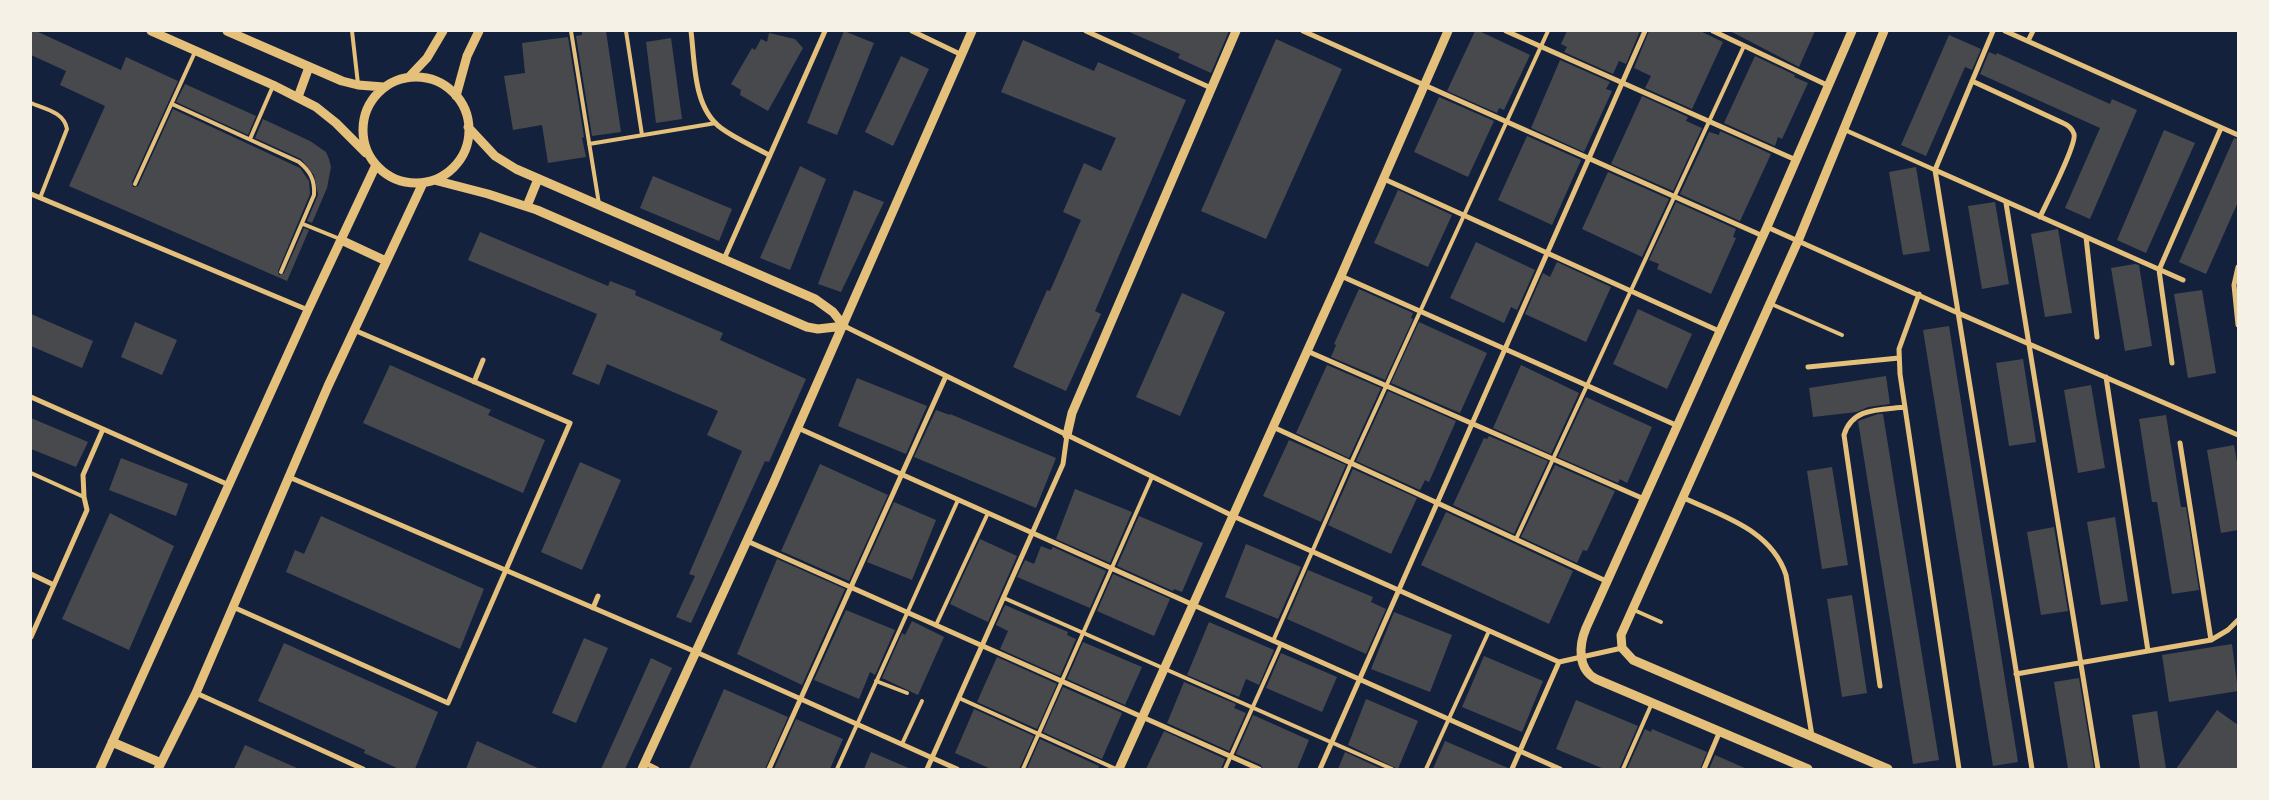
<!DOCTYPE html>
<html>
<head>
<meta charset="utf-8">
<style>
  body { margin:0 }
  #map { position:relative; width:2269px; height:800px; overflow:hidden; background:#14213d; font-family:"Source Serif 4",serif }
  canvas { display:block }
  .frame { position:absolute; inset:0; border:32px solid #f6f1e7; pointer-events:none }
</style>
</head>
<body>
<div id="map">
<canvas width="2269" height="800"></canvas>
<div class="frame"></div>
</div>
<script>
const c = document.querySelector('canvas').getContext('2d');
c.lineJoin = 'round';
function paint(path, color) {
  c.fillStyle = color;
  c.fill(path, 'evenodd');
}
function strokePath(path, color, width, dash) {
  c.strokeStyle = color;
  c.lineWidth = width;
  c.lineCap = dash ? 'butt' : 'round';
  c.setLineDash(dash || []);
  c.stroke(path);
}
const building = new Path2D(`
  M31,31H36L121,70L126,57L178,81L132,182L133,187L138,186L173,109L300,168L309,181L310,194L278,271L279,275L284,273L304,228L309,230L287,281L69,186L105,106L60,85L66,71L31,55Z
  M582,31H606L621,132L592,136L576,36L582,35Z
  M844,31L874,43L837,135L807,123Z
  M1127,31H1229L1211,73L1178,58L1180,54Z
  M1475,31H1479L1530,55L1504,110L1499,108L1497,113L1447,91Z
  M1567,31H1640L1626,64L1619,61L1613,74L1564,52L1567,47L1561,44Z
  M1649,31H1700L1723,42L1692,109L1645,88L1651,76L1634,68Z
  M1730,31H1815L1799,67Z
  M769,33L795,39L803,48L768,111L740,95L741,90L731,84L752,48L755,50L761,39L767,42Z
  M1949,35L1981,49L1972,70L1965,67L1926,156L1901,145Z
  M568,37L584,137L582,138L586,157L548,163L542,125L513,130L504,76L525,73L522,43Z
  M671,38L682,119L656,123L646,42Z
  M1276,39L1342,69L1266,239L1201,211Z
  M1023,40L1094,71L1098,62L1186,100L1095,311L1101,314L1066,391L1013,367L1047,290L1050,291L1081,220L1063,212L1084,163L1101,171L1116,138L1001,92Z
  M1989,52L1996,55L1997,53L2110,104L2112,99L2137,110L2090,219L2065,208L2100,128L1980,74Z
  M901,56L929,69L893,146L865,132Z
  M1755,56L1795,75L1794,77L1808,83L1782,139L1778,137L1775,146L1724,123Z
  M1560,60L1610,82L1606,89L1612,91L1584,152L1531,128Z
  M185,84L256,116L248,135L176,102Z
  M1642,96L1688,117L1686,121L1702,128L1673,191L1611,164Z
  M1439,97L1494,121L1468,177L1414,152Z
  M263,119L310,141L326,152L329,159L331,167L327,188L312,223L307,221L318,195L314,175L301,159L255,138Z
  M2164,130L2195,143L2146,253L2117,240Z
  M1720,131L1771,154L1740,221L1680,194L1709,132L1719,135Z
  M1527,136L1581,160L1552,225L1498,200Z
  M2234,138L2238,139V202L2206,274L2179,262Z
  M800,166L826,179L790,270L760,258Z
  M1916,167L1930,251L1903,255L1889,172Z
  M1608,172L1669,199L1642,257L1582,229Z
  M653,176L732,209L719,241L640,208Z
  M854,190L884,202L841,292L818,284Z
  M1398,190L1452,215L1428,267L1374,243Z
  M1676,202L1736,229L1733,237L1736,238L1711,294L1657,269L1659,264L1649,260Z
  M1995,202L2009,284L1982,289L1968,206Z
  M2058,229L2072,313L2045,317L2031,234Z
  M480,232L608,286L610,281L636,291L635,295L723,333L720,340L806,379L769,462L765,461L691,623L676,617L695,576L689,574L742,451L707,435L718,411L607,364L599,385L572,374L597,314L468,260Z
  M1476,242L1535,270L1517,310L1511,307L1504,323L1450,298Z
  M1557,262L1611,287L1586,342L1525,314L1543,273L1550,277Z
  M2135,264L2139,265L2152,346L2125,351L2111,268Z
  M1359,289L1413,313L1411,318L1413,319L1385,380L1331,357L1336,345L1334,344Z
  M2202,290L2216,373L2188,378L2174,294Z
  M1182,293L1225,312L1180,416L1136,397Z
  M1638,309L1692,334L1667,389L1613,364Z
  M31,314L93,341L82,368L31,346Z
  M135,322L177,340L162,375L121,357Z
  M1419,322L1487,353L1460,413L1391,383Z
  M1949,326L2018,762L1993,766L1923,330Z
  M2023,359L2036,442L2009,446L1996,363Z
  M390,365L491,410L488,415L545,440L523,493L363,423Z
  M1327,365L1381,388L1349,458L1296,433Z
  M1521,365L1579,393L1551,454L1493,428Z
  M1886,376L1890,404L1868,407L1857,412L1813,417L1809,388Z
  M857,378L927,406L906,454L838,426Z
  M2091,385L2105,468L2078,473L2064,390Z
  M1388,391L1456,421L1429,482L1425,480L1420,490L1356,461Z
  M1586,397L1652,427L1627,483L1620,479L1618,483L1558,457Z
  M936,410L950,415V414L1056,458L1036,508L914,457Z
  M1878,414H1883L1939,760L1913,764L1858,421Z
  M2166,415L2181,507H2186L2199,590L2172,594L2157,502H2152L2139,419Z
  M31,418L88,442L76,467L31,449Z
  M1489,436L1548,461L1514,534L1453,505L1484,438L1487,439Z
  M1289,440L1346,465L1321,522L1263,496Z
  M2234,445L2238,468V530L2221,533L2207,450Z
  M121,458L188,484L176,516L109,490Z
  M580,462L621,480L582,570L541,552Z
  M820,464L888,495L849,581L781,551Z
  M1555,465L1615,491L1587,551L1583,550L1577,563L1521,537Z
  M1832,467L1848,565L1822,569L1807,471Z
  M1353,469L1417,498L1391,554L1328,525Z
  M1075,489L1132,512L1110,563L1056,539Z
  M894,502L936,520L912,580L867,562Z
  M1446,512L1573,571L1549,624L1421,565Z
  M110,513L174,546L129,650L62,619Z
  M321,516L484,589L460,649L286,572L295,550L304,554Z
  M1139,516L1203,543L1182,592L1174,589L1173,591L1117,566Z
  M2115,517L2128,601L2101,605L2087,522Z
  M2054,527L2068,611L2041,615L2027,532Z
  M980,539L1017,556L988,622L950,604Z
  M1246,544L1301,567L1278,619L1225,597Z
  M1041,546L1051,550L1053,547L1106,571L1090,608L1017,577L1025,560L1034,564Z
  M777,559L845,589L802,685L737,654Z
  M1308,570L1373,597L1371,602L1386,609L1366,654L1287,619Z
  M1113,574L1170,599L1154,636L1097,611Z
  M1852,595L1867,693L1842,697L1827,599Z
  M1005,605L1068,632L1067,635L1076,639L1060,676L1000,649L1008,631L996,625Z
  M846,610L895,630L875,675L870,672L859,699L814,680Z
  M1394,612L1452,635L1430,692L1371,669Z
  M912,621L944,637L918,695L882,678L902,633L905,635Z
  M1209,622L1274,650L1259,685L1246,679L1239,697L1187,675Z
  M584,638L608,648L576,723L552,713Z
  M1083,642L1142,667L1125,705L1067,679Z
  M284,643L438,712L415,769H399L364,753L365,750L258,701Z
  M2232,644L2238,691L2169,702L2162,655Z
  M1281,653L1337,677L1322,712L1266,688Z
  M1484,656L1543,681L1522,732L1462,707Z
  M997,657L1057,684L1037,729L977,702Z
  M651,658L672,668L625,769H601Z
  M2079,678L2094,769H2068L2054,682Z
  M1184,682L1236,704L1234,708L1246,713L1229,751L1167,723Z
  M1063,687L1122,713L1102,759L1043,732Z
  M724,689L788,717L765,769H689Z
  M1366,699L1418,721L1398,769L1348,745Z
  M1576,700L1638,726L1619,769H1604L1556,749Z
  M974,709L1034,736L1019,769H991L955,753Z
  M2217,710L2238,725V769H2176Z
  M2157,711L2166,769H2140L2132,715Z
  M1253,715L1309,740L1297,769H1263L1261,765L1236,754Z
  M796,719L843,739L830,769H774Z
  M1645,729L1651,732L1652,729L1707,752L1700,769H1627Z
  M1164,731L1225,759L1221,769H1146Z
  M1040,739L1099,766L1098,769H1027Z
  M477,741L540,769H466Z
  M1445,741L1508,768V769H1433Z
  M245,745L299,769H234Z
  M871,752L911,769H864Z
  M1345,752L1382,769H1338Z
  M1715,755L1747,769H1709Z`);
const service = new Path2D(`
  M352,31L358,84
  M571,31L599,204
  M626,31L642,135
  M31,103C45,109 64,112 67,129L40,198
  M172,104L299,162C310,171 315,180 314,195L281,272
  M250,139L273,86
  M589,144L716,123
  M135,184L195,52
  M303,224L340,239
  M1769,303L1842,335
  M31,473L84,497
  M1516,539L1744,46
  M1004,598L1392,769
  M1634,610L1661,622
  M936,625L988,513
  M1273,641L1351,463L1548,31
  M876,681L907,693
  M959,698L1116,769
  M902,744L922,701
  M837,769L958,500
  M1023,769L1152,477
  M1225,769L1281,644
  M1426,769L1489,631
  M1623,769L1652,703`);
const pedestrian = new Path2D(`
  M1845,130L1935,170`);
const minor = new Path2D(`
  M691,31C695,63 693,107 721,128C736,139 753,146 769,155
  M912,31L962,55
  M1086,31L1211,88
  M1303,31L1763,236
  M1506,31L1796,160
  M1713,31L1829,86
  M1993,31L1935,170L2032,769
  M2005,31L2238,135
  M2028,41L2033,31
  M1972,81L2063,123C2068,125 2072,128 2074,134C2077,144 2046,204 2040,217
  M1935,170L2183,280
  M1384,179L1719,331
  M31,194L308,310
  M2006,203L2098,769
  M1767,227L1958,313L2238,435
  M2086,237L2097,337
  M724,259L825,31
  M2238,267L2234,285L2238,325
  M1341,276L1678,426
  M1919,294L1899,349L1900,374L1959,769
  M844,326L1233,516L1559,662L1622,648
  M1307,351L1644,499
  M2172,363L2159,270L2221,128
  M1808,367L1899,358
  M2106,377L2148,651
  M474,382L483,360
  M31,397L103,429L83,475L84,497L87,510L31,637
  M1273,427L1606,581
  M798,428L1560,769
  M103,429L229,485
  M2180,443L2211,640
  M289,477L696,652L957,769
  M1682,497C1721,516 1771,529 1786,575L1812,736
  M747,541L1259,769
  M31,574L54,585
  M233,607L448,703L570,423L354,330
  M593,608L598,596
  M2016,674L2211,640L2228,630L2238,620
  M1880,686L1844,435C1852,407 1881,410 1905,407
  M196,693L363,769
  M645,763L657,769
  M769,769L946,376
  M927,769L1063,464L1067,435
  M1320,769L1645,31
  M1512,769L1559,662
  M1704,769L1720,731`);
const tertiary = new Path2D(`
  M151,31L273,85L316,107L336,123L366,153
  M227,31L342,81L358,85L384,87
  M1884,31L1798,241L1621,635L1622,648L1633,660L1888,769
  M409,77L427,58L443,31
  M363 130a53 53 0 1 1 106 0a53 53 0 1 1-106 0Z
  M456,96L467,56L479,31
  M298,97L309,67
  M468,127L495,156L516,169L815,299L833,312L844,326
  M434,180L488,194L537,210L807,327L818,329L844,326
  M527,206L538,179
  M341,240L386,261
  M1067,435L1072,413L1236,31
  M112,742L161,763
  M100,769L308,310L376,165
  M158,769L196,693L328,386L423,183
  M642,769L773,484L972,31
  M1119,769L1341,276L1448,31
  M1808,769L1596,679C1577,669 1579,645 1586,628L1767,227L1852,31`);
paint(building, '#48494c');
strokePath(service, '#e5c07b', 4);
strokePath(pedestrian, '#e5c07b', 4.5);
strokePath(minor, '#e5c07b', 5);
strokePath(tertiary, '#e5c07b', 9);
</script>
</body>
</html>
